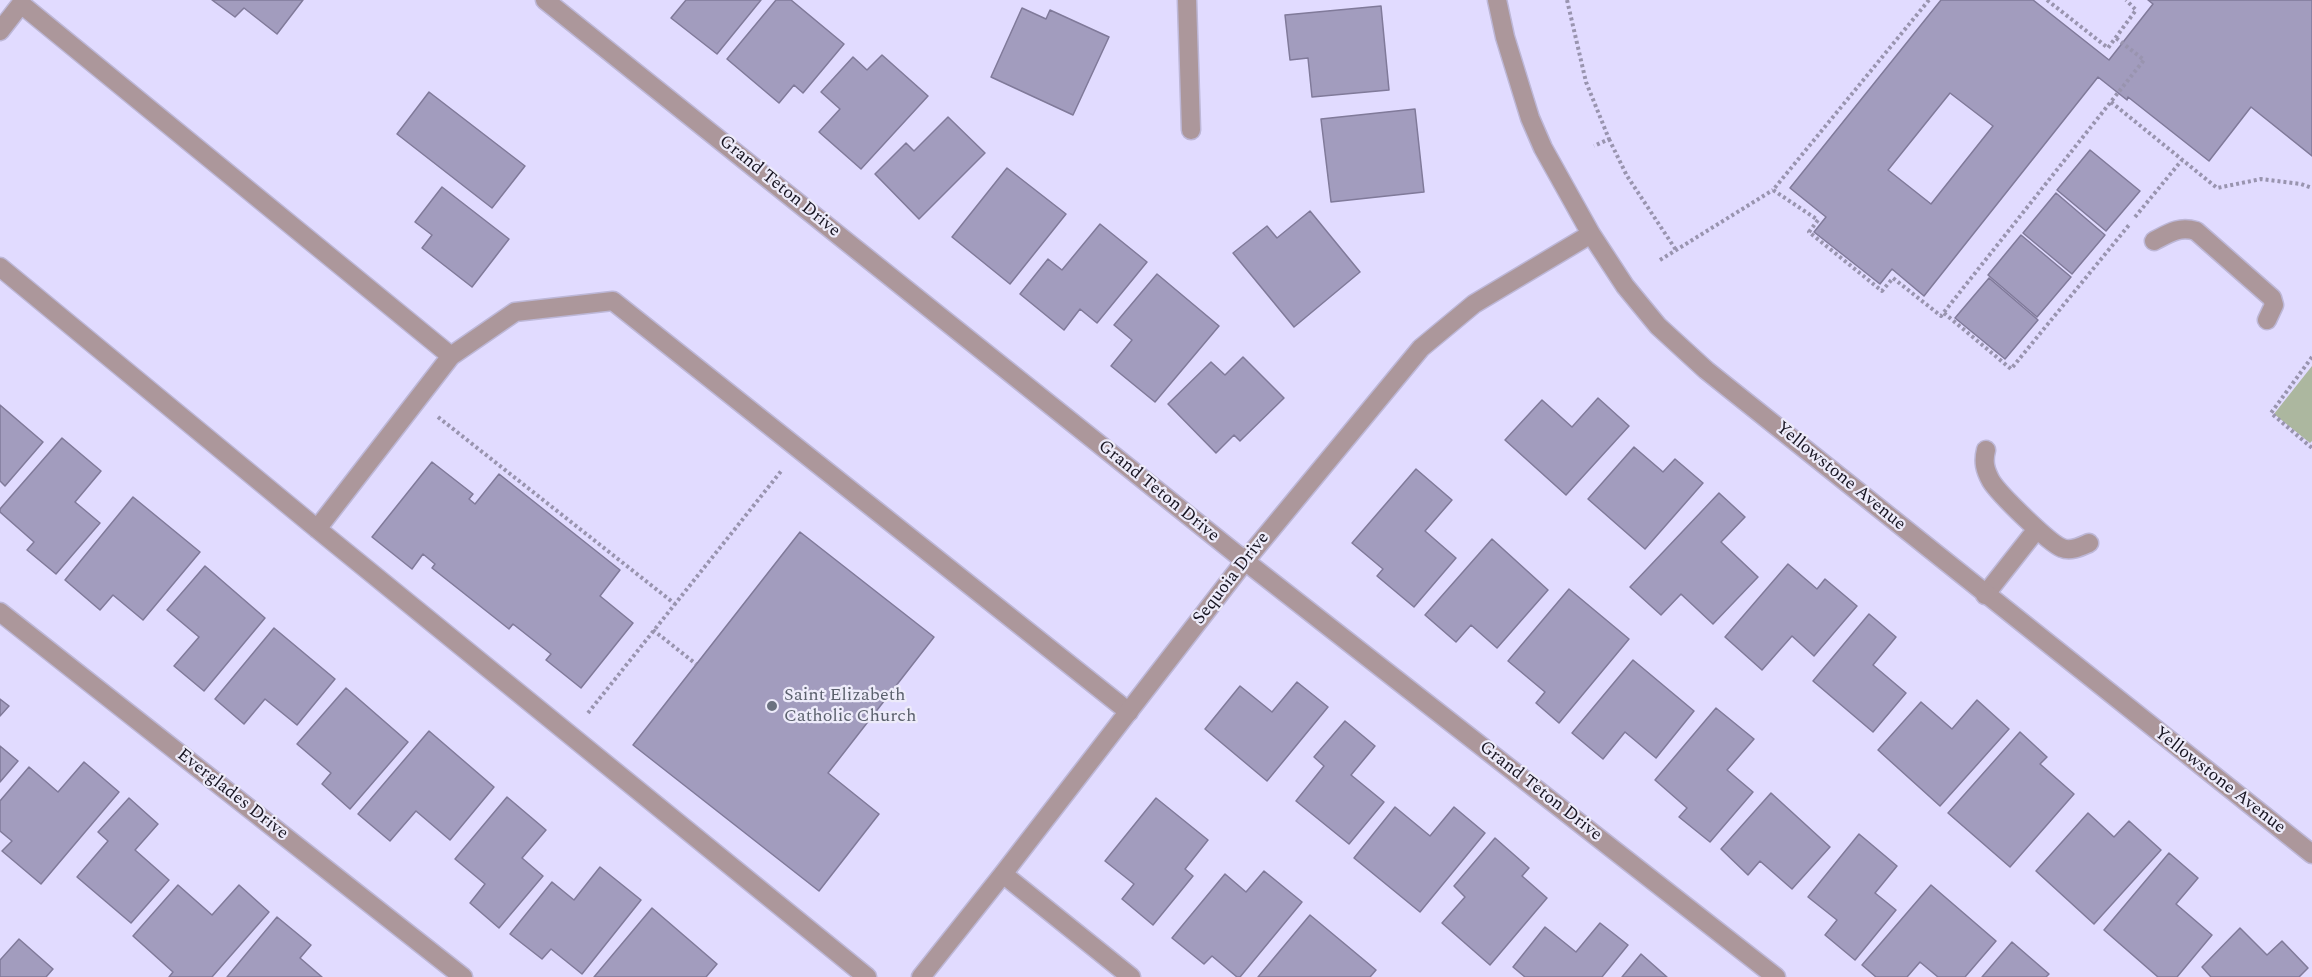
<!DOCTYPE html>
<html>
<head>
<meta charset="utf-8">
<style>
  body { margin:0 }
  canvas { display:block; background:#e1dbff }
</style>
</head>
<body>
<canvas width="2312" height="977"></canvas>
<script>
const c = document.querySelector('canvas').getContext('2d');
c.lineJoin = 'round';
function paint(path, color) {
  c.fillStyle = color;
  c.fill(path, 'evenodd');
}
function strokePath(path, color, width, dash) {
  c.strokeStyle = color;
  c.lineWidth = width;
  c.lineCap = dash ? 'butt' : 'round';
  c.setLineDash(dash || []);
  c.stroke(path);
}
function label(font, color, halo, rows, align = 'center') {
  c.font = font + ' Spectral,serif';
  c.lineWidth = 4.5;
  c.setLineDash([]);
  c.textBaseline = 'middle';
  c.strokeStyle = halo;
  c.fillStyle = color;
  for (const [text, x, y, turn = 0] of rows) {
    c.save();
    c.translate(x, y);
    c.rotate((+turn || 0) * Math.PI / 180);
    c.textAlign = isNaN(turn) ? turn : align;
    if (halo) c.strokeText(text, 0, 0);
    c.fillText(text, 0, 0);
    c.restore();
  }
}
const green = new Path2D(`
  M2312,366V441L2310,443L2274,414Z`);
const building = new Path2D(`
  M212,0H303L277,34L244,8L235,17Z
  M686,0H761L717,54L671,18Z
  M776,0H791L844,44L803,93L794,85L779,103L727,59Z
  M1941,0H2033L2109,60L2153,4L2148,0H2312V156L2251,107L2209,161L2128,97L2127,100L2098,77L1924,296L1892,269L1880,284L1814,232L1826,217L1790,188ZM1950,93L1993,126L1931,204L1888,170Z
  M1381,6L1389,90L1312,97L1308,58L1290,60L1285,15Z
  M1022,8L1046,19L1050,10L1109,37L1073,115L991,77Z
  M882,55L928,96L861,169L819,132L840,109L821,92L853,57L867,70Z
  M429,92L525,166L492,208L397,134Z
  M1415,109L1424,192L1331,202L1321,119Z
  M948,117L985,153L919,219L875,174L906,143L914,151Z
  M2090,150L2140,191L2106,231L2057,190Z
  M1007,168L1066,214L1010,284L952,237Z
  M442,187L509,239L472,287L422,248L432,235L415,222Z
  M2056,193L2105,235L2072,274L2023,233Z
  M1310,211L1360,272L1294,327L1233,253L1267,226L1277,238Z
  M1100,224L1147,262L1097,323L1080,309L1064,330L1020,294L1048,259L1062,270Z
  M2021,235L2071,277L2037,317L1988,275Z
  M1157,274L1219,326L1155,402L1111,366L1132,340L1114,325Z
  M1989,278L2038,320L2005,359L1955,318Z
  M1243,357L1284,398L1240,441L1234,435L1216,453L1168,404L1211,362L1225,375Z
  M1598,398L1629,426L1566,495L1505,440L1542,400L1572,427Z
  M0,405L43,442L5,486L0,481Z
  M62,438L101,471L75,502L100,523L56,574L27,550L34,542L0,512V509Z
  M1634,447L1663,472L1675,459L1703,483L1645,549L1588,499Z
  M432,462L473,494L469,499L475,504L499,474L620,570L600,596L633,623L581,688L546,660L551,654L513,624L509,629L432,568L435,564L423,554L412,569L372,537Z
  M1416,469L1452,500L1425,531L1456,558L1414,607L1377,576L1383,569L1352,543Z
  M1719,493L1745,517L1721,542L1758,577L1713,624L1681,594L1661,615L1630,587Z
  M133,497L200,552L143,620L113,595L100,610L65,580Z
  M800,532L934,637L828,773L879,814L819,891L633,745Z
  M1492,539L1548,590L1497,648L1471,625L1456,642L1425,615Z
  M1788,564L1817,589L1825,579L1857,606L1814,656L1792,636L1762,670L1725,637Z
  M205,566L265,618L204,691L174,666L199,637L167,610Z
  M1569,589L1629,639L1559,723L1536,703L1545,692L1508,661Z
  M1869,614L1896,637L1873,665L1906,693L1873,732L1813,681Z
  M274,628L335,679L297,725L265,699L244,724L215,699Z
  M1633,660L1694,711L1656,758L1625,732L1603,759L1572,733Z
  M1297,682L1328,707L1267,781L1205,729L1240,686L1272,712Z
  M346,688L408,742L350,809L322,784L331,773L297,744Z
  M0,699L9,706L0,716Z
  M1977,700L2009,729L1940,806L1878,750L1921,702L1952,729Z
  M1716,708L1754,739L1727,770L1753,792L1710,842L1679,817L1687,808L1655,780Z
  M1345,721L1375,746L1351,775L1384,802L1349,844L1296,801L1324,766L1314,757Z
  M429,731L494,787L450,840L416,811L390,841L358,814Z
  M2020,732L2047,757L2040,764L2074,794L2010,867L1948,813Z
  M0,746L18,761L0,782Z
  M84,762L119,792L41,884L2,851L12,841L0,831V801L29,767L58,792Z
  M1771,793L1830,847L1792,889L1760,861L1748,875L1721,849Z
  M507,797L546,830L522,858L543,876L499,928L470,903L485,884L455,859Z
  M129,798L158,824L135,850L169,880L131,923L77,877L108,841L98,832Z
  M1156,798L1208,840L1185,869L1193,876L1153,925L1122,899L1134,884L1105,861Z
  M1395,807L1430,836L1454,807L1485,833L1420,912L1354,858Z
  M2088,813L2114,837L2129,821L2161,850L2094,924L2036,871Z
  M1859,834L1897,866L1875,893L1896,910L1855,960L1825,935L1837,920L1808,897Z
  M1495,838L1529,868L1522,876L1547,898L1490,965L1442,923L1465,897L1454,886Z
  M2169,853L2198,878L2176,904L2212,935L2177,977H2158L2104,930Z
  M600,867L641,900L582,974L551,949L542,959L510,934L552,882L574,900Z
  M1264,871L1302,902L1240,977H1237L1212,956L1204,964L1172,938L1225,874L1246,892Z
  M178,885L212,915L239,885L269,912L212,977H169L173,972L133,936Z
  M1931,885L1996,941L1965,977H1938L1920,962L1907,977H1876L1862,965Z
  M652,908L717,964L706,977H594Z
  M1310,915L1376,970L1370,977H1258Z
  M277,917L311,945L300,958L322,977H227Z
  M1600,923L1628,945L1602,977H1525L1513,967L1545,927L1576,952Z
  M2240,928L2267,955L2282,941L2308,968L2299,977H2211L2202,967Z
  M19,939L53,969L46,977H0V960Z
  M2012,942L2049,974L2046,977H1982Z
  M1641,954L1667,977H1622Z`);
const path = new Path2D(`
  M1567,0L1586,82L1609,139L1594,146
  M1929,0L1773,190L1818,220L1809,232L1882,291L1893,278L1941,316L2144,60L2116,38
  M2047,0L2108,48L2136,10L2126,0
  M2111,102L2217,188L2261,179L2301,184L2312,188
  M1609,139L1627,176L1676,250
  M2135,217L2182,160
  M1660,260L1773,190
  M1944,313L2011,369L2129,225
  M2312,357L2271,413L2312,448
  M438,417L675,604
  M653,630L696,664
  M588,713L782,470`);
const service = new Path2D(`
  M0,31L21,4L451,356L515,312L613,301L1129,712
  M2154,241C2169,233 2179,226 2196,231L2272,298L2274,305L2267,320
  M0,267L310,523L867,977
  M1986,450C1983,462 1985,470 1991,481C1999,494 2049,543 2062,548C2071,552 2082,546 2089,543
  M317,529L451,356
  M1985,595L2037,529`);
const minor = new Path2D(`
  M545,0L1245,561L1776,977
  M1187,0L1191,130
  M1497,0L1505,37L1530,118L1543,148L1591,234L1625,286L1658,326L1706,370L2312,854
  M0,612L463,977
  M1003,874L1131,977
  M921,977L1003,874L1245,561L1421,348L1474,304L1591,234`);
const markers = [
  [772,706,6,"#6b7280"]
];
const streetNames = [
  ["Grand Teton Drive",779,187,39],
  ["Yellowstone Avenue",1840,477,39],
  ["Grand Teton Drive",1158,492,39],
  ["Sequoia Drive",1232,579,-52],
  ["Yellowstone Avenue",2219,781,38],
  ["Grand Teton Drive",1540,792,38],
  ["Everglades Drive",232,795,38]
];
const worshipNames = [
  ["Saint Elizabeth",784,696],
  ["Catholic Church",784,717]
];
paint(green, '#acb79f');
paint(building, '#a29cbe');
strokePath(building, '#807a9a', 1.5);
strokePath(service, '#bdb7d7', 21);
strokePath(minor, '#bdb7d7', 21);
strokePath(path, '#9994af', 4, [3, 3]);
strokePath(service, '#ac979b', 18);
strokePath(minor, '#ac979b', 18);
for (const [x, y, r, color] of markers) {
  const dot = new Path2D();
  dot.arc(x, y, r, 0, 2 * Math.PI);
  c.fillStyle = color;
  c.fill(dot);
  strokePath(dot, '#edebfa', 2);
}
label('18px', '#171421', '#edebfa', streetNames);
label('18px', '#5b616d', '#edebfa', worshipNames, 'left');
</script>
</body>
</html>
